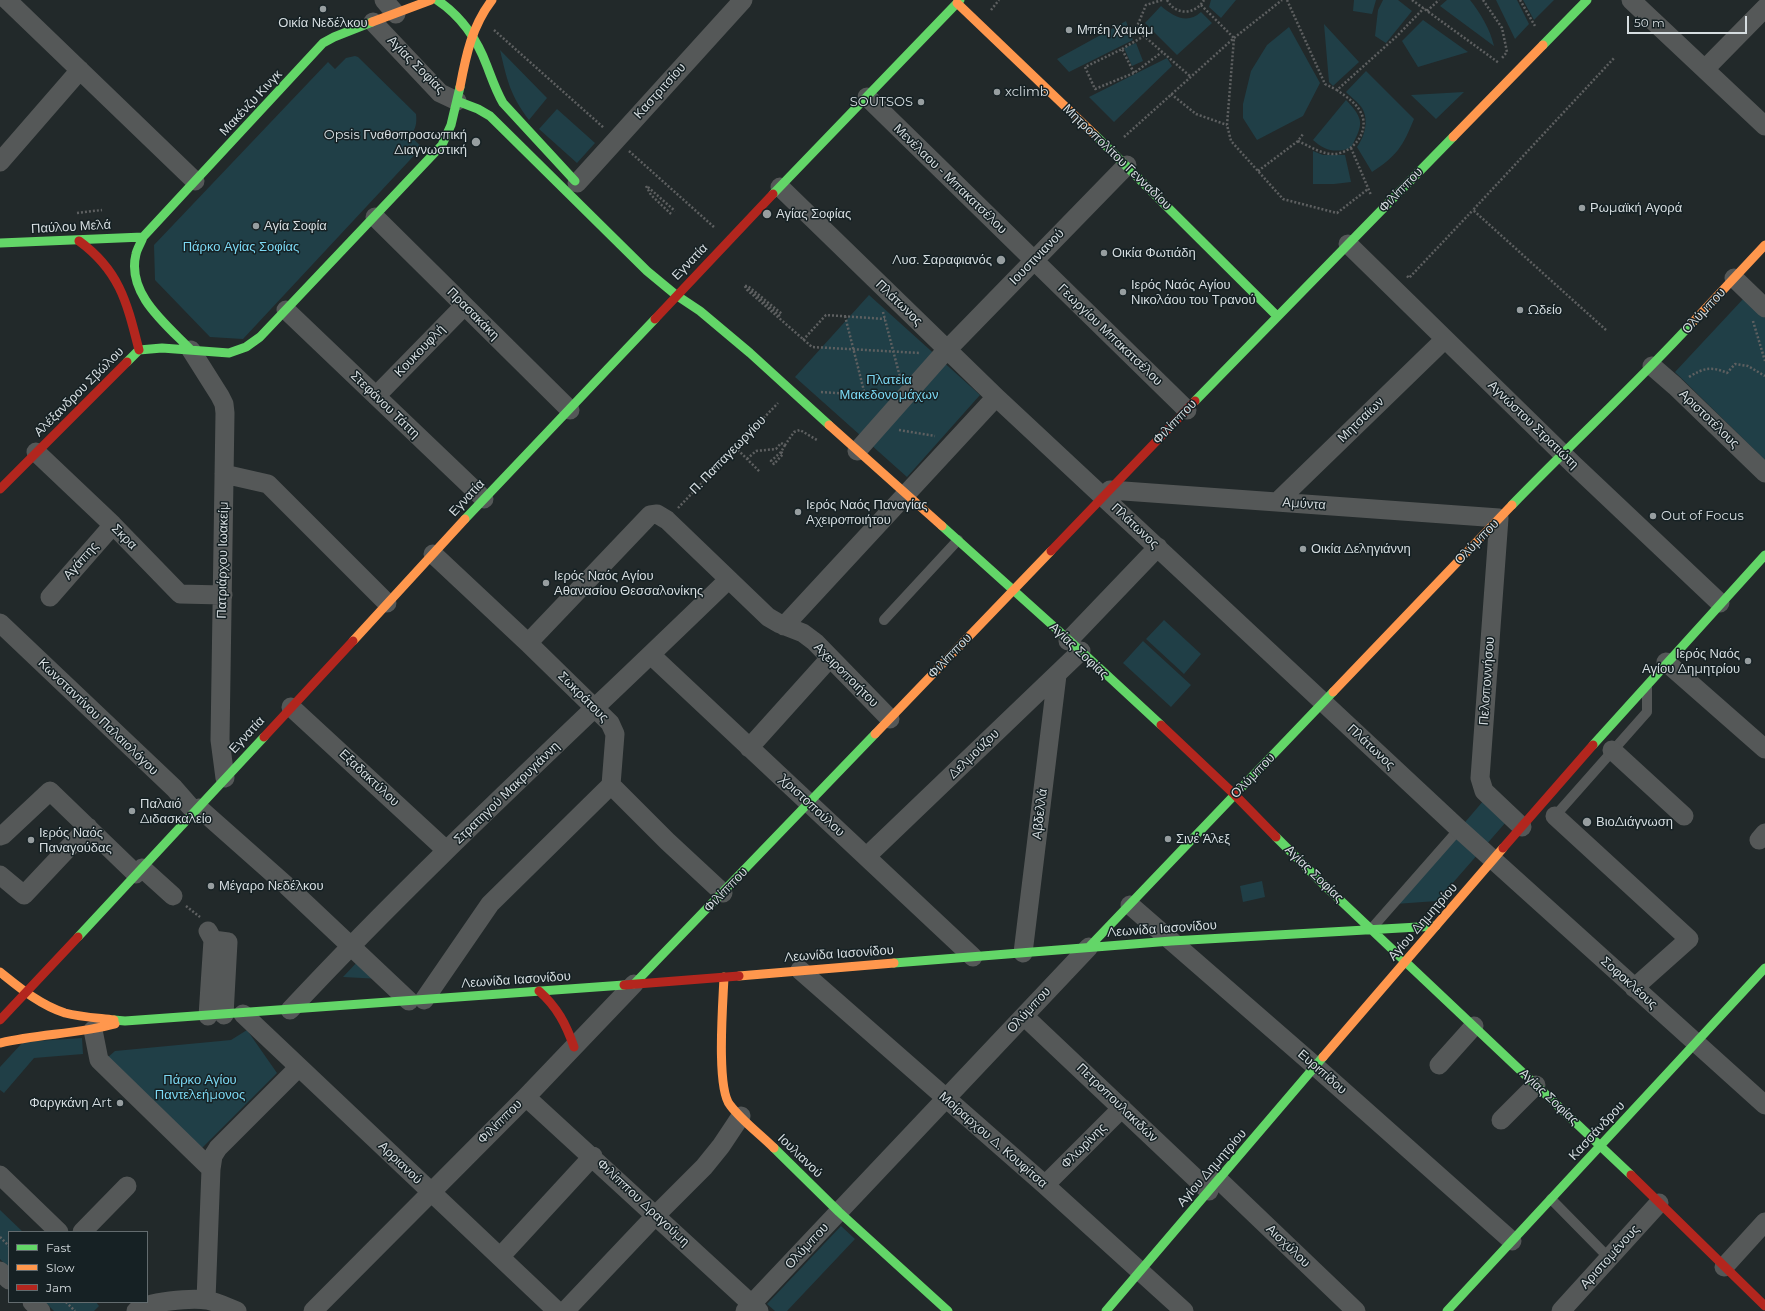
<!DOCTYPE html>
<html>
<head>
<meta charset="utf-8">
<style>
  body { margin:0 }
  #map { position:relative; width:1765px; height:1311px; overflow:hidden; background:#22292a; font-family:Montserrat,sans-serif }
  canvas { display:block }
  .legend { position:absolute; left:8px; top:1231px; width:140px; height:72px; box-sizing:border-box; background:#162124; border:1px solid #636c6f; margin:0; padding:5px 7px; list-style:none; font-size:12px; color:#d6dde0 }
  .legend li { display:flex; align-items:center; gap:8px; height:20px }
  .legend b { width:20px; border:1px solid #636c6f }
  .scale { position:absolute; left:1627px; top:16px; width:120px; height:18px; box-sizing:border-box; border:2px solid #d6dde0; border-top:0; padding-left:5px; font-size:12px; line-height:14px; white-space:nowrap; color:#d6dde0; -webkit-text-stroke:3px #162124; paint-order:stroke }
</style>
</head>
<body>
<div id="map">
<canvas width="1765" height="1311"></canvas>
<ul class="legend">
<li><b style="height:5px;background:#63d668"></b>Fast</li>
<li><b style="height:5px;background:#ff974d"></b>Slow</li>
<li><b style="height:5px;background:#b3261e"></b>Jam</li>
</ul>
<div class="scale">50 m</div>
</div>
<script>
const c = document.querySelector('canvas').getContext('2d');
c.lineJoin = 'round';
function paint(path, color) {
  c.fillStyle = color;
  c.fill(path, 'evenodd');
}
function strokePath(path, color, width, dash) {
  c.strokeStyle = color;
  c.lineWidth = width;
  c.lineCap = dash ? 'butt' : 'round';
  c.setLineDash(dash || []);
  c.stroke(path);
}
function label(font, color, halo, rows, align = 'center') {
  c.font = font + ' Montserrat,sans-serif';
  c.lineWidth = 3;
  c.setLineDash([]);
  c.textBaseline = 'middle';
  c.strokeStyle = halo;
  c.fillStyle = color;
  for (const [text, x, y, turn = 0] of rows) {
    c.save();
    c.translate(x, y);
    c.rotate((+turn || 0) * Math.PI / 180);
    c.textAlign = isNaN(turn) ? turn : align;
    if (halo) c.strokeText(text, 0, 0);
    c.fillText(text, 0, 0);
    c.restore();
  }
}
const green = new Path2D(`
  M1211,0H1236L1221,18L1209,7Z
  M1354,0H1376L1372,14L1353,11Z
  M1383,0H1398L1412,11L1386,43L1375,36L1378,10Z
  M1447,0H1470C1481,14 1490,29 1494,46L1440,6Z
  M1496,0H1517L1529,24L1515,39Z
  M1523,0H1554L1534,20Z
  M1161,6C1173,16 1187,25 1201,12L1212,23L1177,55L1145,23Z
  M1423,20L1468,52L1418,67L1402,41Z
  M1126,21L1133,40L1069,72L1057,59Z
  M1324,24L1359,62L1333,86L1329,82Z
  M1289,27L1320,83L1303,116L1257,140L1243,118V104L1251,71L1267,45Z
  M1136,43L1143,61L1132,66L1124,48Z
  M500,50L547,98L529,120C510,95 507,80 500,50Z
  M355,56L358,57L416,114C417,123 416,129 410,136L422,147L243,339L210,337L155,280L154,245L328,62L335,69L346,58Z
  M1167,58L1172,66L1114,122L1089,97Z
  M1366,71L1414,119C1403,146 1397,156 1372,172L1357,147C1365,136 1369,120 1362,108C1358,102 1351,97 1346,92Z
  M1464,92L1436,119L1411,95Z
  M1346,100C1365,120 1363,124 1351,148C1335,153 1325,151 1313,140Z
  M557,109L595,143L577,163L539,129Z
  M1313,151L1323,155H1345L1351,182L1334,184H1313Z
  M869,295L980,395L907,477L795,377Z
  M1744,298L1765,318V460L1675,372Z
  M1164,620L1201,654L1184,674L1146,639Z
  M1143,641L1191,685L1171,707L1123,663Z
  M1484,800L1506,822L1437,901L1395,904Z
  M1262,881L1265,897L1243,902L1240,886Z
  M360,959L381,979L343,977Z
  M247,1030L277,1073L201,1149L107,1058L115,1051L231,1040Z
  M82,1038L83,1054L34,1058L4,1093L0,1090V1067L23,1042Z
  M0,1210L23,1232H9V1268L0,1259Z
  M841,1226L855,1239L787,1311H775L767,1304Z
  M45,1302H96L99,1306L94,1311H54Z`);
const path = new Path2D(`
  M1162,0L1146,5L1136,29L1191,77
  M1167,0C1176,16 1195,15 1204,0
  M1287,0L1325,84L1337,90L1397,36L1424,8
  M1412,0L1499,63
  M1483,0L1502,28L1507,52L1502,58
  M1520,0L1535,26
  M1201,5L1234,38L1227,125L1231,141L1283,199L1337,213L1368,189
  M991,10L999,0
  M1427,11L1439,0
  M494,30L604,128
  M1122,49L1144,36
  M1134,73L1122,49L1085,67L1095,89L1134,73L1162,52
  M1171,94L1196,114L1227,125
  M1124,137L1234,38L1282,0
  M1298,141C1309,146 1323,155 1335,154C1355,152 1371,129 1360,111C1355,102 1345,96 1337,90
  M1351,148L1371,195
  M629,151L715,228
  M1258,171L1298,141L1303,134
  M646,186L651,195L671,214
  M648,187L675,211
  M77,213L102,210
  M1407,276L1409,278L1473,210
  M745,286L746,289L812,347L920,353
  M745,286H748L782,314
  M745,286L780,316
  M883,312L900,377
  M845,316L865,395
  M1753,321L1765,361
  M1606,330L1473,210L1615,57
  M803,340L826,315L885,319
  M1689,377C1703,368 1712,366 1727,373L1735,364L1748,366L1765,376
  M821,392L882,396
  M899,430L935,436
  M735,447L760,472
  M781,452L783,454L774,464L771,461L781,452L785,445
  M747,459L756,451L776,449L781,443L785,445L794,432L800,430L817,440
  M678,508L778,403
  M186,906L200,917
  M0,1237L9,1246
  M66,1302L75,1311`);
const lane = new Path2D(`
  M884,620L958,540
  M1552,816H1555L1647,712V688
  M1372,928L1459,829
  M1551,1199L1609,1258`);
const street = new Path2D(`
  M7,0L195,181
  M384,0L396,14
  M1631,0L1765,126
  M373,22L440,93L457,101
  M1705,69L1765,8
  M867,97L1187,410
  M0,162L80,70
  M577,183L743,0
  M780,187L996,397L1459,829L1765,1105
  M375,217L570,410
  M1348,244L1574,465L1720,603
  M1734,278L1765,308
  M286,310L484,499
  M191,350L220,396L224,404L225,413L220,740L225,778
  M1652,366L1675,386L1765,473
  M376,396L464,306
  M857,451L942,355L1127,165
  M36,452L113,525L180,594L223,595
  M224,474L268,484L387,603
  M1110,490L1499,518L1480,778L1484,791L1522,827
  M1277,502L1445,339
  M433,554L528,643L610,723L615,734L611,785L667,841L723,893
  M50,597L113,525
  M0,623L174,788L195,812
  M784,626L996,397
  M1068,641L1158,547
  M528,643L650,515L657,514L667,520L768,617L780,624L803,633L815,642L890,719
  M651,655L973,957
  M1666,662L1765,749
  M291,707L446,850
  M749,748L830,658
  M1612,750L1684,816
  M199,808L287,886L409,1001
  M1555,816L1689,939L1634,988
  M0,836L3,835L50,791L136,874
  M1759,840L1765,833
  M867,856L1081,651
  M142,868L173,896
  M0,875L24,895L88,827
  M1130,905L1315,1066L1512,1241
  M208,931L213,940L208,1016
  M213,940L228,942L224,1015
  M1023,953L1057,675
  M800,970L1045,1185L1184,1311
  M424,1000L490,904L611,785
  M290,1010C430,860 582,722 728,580
  M243,1014L557,1311
  M1024,1016L1209,1191
  M93,1030L99,1060L211,1169
  M1439,1065L1474,1026
  M526,1097L759,1311
  M1501,1120L1536,1085
  M0,1175L59,1232
  M1219,1180L1356,1311
  M1045,1185L1122,1108
  M82,1232L127,1186
  M500,1257L593,1156
  M1724,1267L1765,1222
  M0,1271L9,1280
  M206,1300L211,1169L213,1156L218,1148L299,1067
  M32,1302L41,1311
  M136,1311C148,1301 191,1298 207,1300C217,1302 227,1307 237,1311
  M313,1311L526,1097L634,984
  M565,1311L656,1215L704,1167L721,1146L741,1116
  M745,1311L1089,947
  M1561,1311L1659,1203`);
const fast = new Path2D(`
  M437,0C461,16 477,39 487,66C492,79 496,91 503,103L575,181
  M1543,45L1587,0
  M457,101L478,109L490,116L647,271L676,295L700,311L750,353L829,425
  M1095,135L1277,316
  M773,194L960,0
  M0,243L143,237
  M191,350C167,325 126,294 136,254C137,249 141,243 143,237L323,43L334,37L372,22
  M127,362L139,350L162,348L229,353L246,347L260,337L442,145L451,125L460,87
  M1195,401L1453,137
  M1512,505C1572,443 1635,385 1693,322
  M465,519L655,319
  M942,526L1081,651L1161,725
  M1593,745L1765,555
  M1276,837L1321,882L1631,1175
  M78,937L264,737
  M1089,947L1333,692
  M894,963L1171,941L1436,926
  M634,984L875,734
  M114,1020L125,1021L624,985
  M774,1148L839,1212L948,1311
  M1106,1311L1323,1057
  M1447,1311L1765,968`);
const slow = new Path2D(`
  M957,3L1095,135
  M372,22L431,0
  M460,87C466,55 472,26 492,0
  M1453,137L1543,45
  M1693,322L1765,245
  M829,425L942,526
  M353,641L465,519
  M1333,692L1512,505
  M875,734L1051,551
  M0,972C20,988 40,1005 65,1013C81,1017 98,1018 114,1020
  M739,976L894,963
  M724,977C723,1002 716,1088 730,1105C742,1121 760,1134 774,1148
  M0,1043C38,1034 77,1034 115,1024
  M1323,1057L1503,848`);
const jam = new Path2D(`
  M79,241C120,271 127,303 139,350
  M655,319L773,194
  M0,489L127,362
  M1051,551L1195,401
  M1161,725L1235,795L1276,837
  M264,737L353,641
  M1503,848L1593,745
  M624,985L739,976
  M539,991C557,1007 566,1024 574,1047
  M0,1020L78,937
  M1631,1175L1765,1306`);
const markers = [
  [323,9,4,"#979ea0"],
  [1069,30,4,"#979ea0"],
  [997,92,4,"#979ea0"],
  [921,102,4,"#979ea0"],
  [476,142,5,"#979ea0"],
  [1582,208,4,"#979ea0"],
  [767,214,5,"#979ea0"],
  [256,226,4,"#979ea0"],
  [1104,253,4,"#979ea0"],
  [1001,260,5,"#979ea0"],
  [1123,292,4,"#979ea0"],
  [1520,310,4,"#979ea0"],
  [798,512,4,"#979ea0"],
  [1653,516,4,"#979ea0"],
  [1303,549,4,"#979ea0"],
  [546,583,4,"#979ea0"],
  [1748,661,4,"#979ea0"],
  [132,811,4,"#979ea0"],
  [1587,822,5,"#979ea0"],
  [1168,839,4,"#979ea0"],
  [31,840,4,"#979ea0"],
  [211,886,4,"#979ea0"],
  [120,1103,4,"#979ea0"]
];
const poiNames = [
  ["Οικία Νεδέλκου",323,23,"center"],
  ["Μπέη Χαμάμ",1077,30],
  ["xclimb",1005,92],
  ["SOUTSOS",913,102,"right"],
  ["Opsis Γναθοπροσωπική",467,135,"right"],
  ["Διαγνωστική",467,150,"right"],
  ["Ρωμαϊκή Αγορά",1590,208],
  ["Αγίας Σοφίας",776,214],
  ["Αγία Σοφία",264,226],
  ["Οικία Φωτιάδη",1112,253],
  ["Λυσ. Σαραφιανός",992,260,"right"],
  ["Ιερός Ναός Αγίου",1131,285],
  ["Νικολάου του Τρανού",1131,300],
  ["Ωδείο",1528,310],
  ["Ιερός Ναός Παναγίας",806,505],
  ["Αχειροποιήτου",806,520],
  ["Out of Focus",1661,516],
  ["Οικία Δεληγιάννη",1311,549],
  ["Ιερός Ναός Αγίου",554,576],
  ["Αθανασίου Θεσσαλονίκης",554,591],
  ["Ιερός Ναός",1740,654,"right"],
  ["Αγίου Δημητρίου",1740,669,"right"],
  ["Παλαιό",140,804],
  ["Διδασκαλείο",140,819],
  ["ΒιοΔιάγνωση",1596,822],
  ["Ιερός Ναός",39,833],
  ["Παναγούδας",39,848],
  ["Σινέ Άλεξ",1176,839],
  ["Μέγαρο Νεδέλκου",219,886],
  ["Φαργκάνη Art",112,1103,"right"]
];
const streetNames = [
  ["Αγίας Σοφίας",416,65,45],
  ["Καστριτσίου",660,91,-48],
  ["Μακένζυ Κινγκ",251,103,-47],
  ["Μητροπολίτου Γενναδίου",1117,157,44],
  ["Μενέλαου - Μπακατσέλου",950,179,44],
  ["Φιλίππου",1401,190,-46],
  ["Παύλου Μελά",71,227,-3],
  ["Ιουστινιανού",1037,257,-46],
  ["Εγνατία",690,262,-46],
  ["Πλάτωνος",899,303,44],
  ["Ολύμπου",1704,311,-47],
  ["Πρασακάκη",473,314,45],
  ["Γεωργίου Μπακατσέλου",1110,335,44],
  ["Κουκουφλή",420,351,-46],
  ["Αλέξανδρου Σβώλου",79,392,-45],
  ["Στεφάνου Τάττη",385,405,44],
  ["Αριστοτέλους",1709,419,44],
  ["Μητσαίων",1361,420,-44],
  ["Φιλίππου",1175,422,-46],
  ["Αγνώστου Στρατιώτη",1533,425,44],
  ["Π. Παπαγεωργίου",728,455,-46],
  ["Εγνατία",467,498,-47],
  ["Αμύντα",1304,504,4],
  ["Πλάτωνος",1135,526,43],
  ["Σκρα",124,537,45],
  ["Ολύμπου",1477,542,-46],
  ["Πατριάρχου Ιωακείμ",223,560,-89],
  ["Αγάπης",81,561,-49],
  ["Αγίας Σοφίας",1079,651,43],
  ["Φιλίππου",950,656,-46],
  ["Αχειροποιήτου",846,675,45],
  ["Πελοποννήσου",1487,681,-86],
  ["Σωκράτους",583,697,45],
  ["Κωνσταντίνου Παλαιολόγου",98,717,44],
  ["Εγνατία",247,735,-47],
  ["Πλάτωνος",1371,747,43],
  ["Δελμούζου",974,754,-44],
  ["Ολύμπου",1253,776,-46],
  ["Εξαδακτύλου",369,778,43],
  ["Στρατηγού Μακρυγιάννη",507,793,-44],
  ["Χριστοπούλου",812,806,43],
  ["Αβδελλά",1040,814,-83],
  ["Αγίας Σοφίας",1314,874,44],
  ["Φιλίππου",726,890,-46],
  ["Αγίου Δημητρίου",1423,922,-49],
  ["Λεωνίδα Ιασονίδου",1162,929,-4],
  ["Λεωνίδα Ιασονίδου",839,954,-4],
  ["Λεωνίδα Ιασονίδου",516,980,-4],
  ["Σοφοκλέους",1629,983,42],
  ["Ολύμπου",1029,1010,-47],
  ["Ευριπίδου",1322,1072,41],
  ["Αγίας Σοφίας",1549,1097,43],
  ["Πετροπουλακιδών",1117,1103,44],
  ["Φιλίππου",500,1122,-45],
  ["Κασσάνδρου",1597,1131,-47],
  ["Μοίραρχου Δ. Κουφίτσα",993,1140,41],
  ["Φλωρίνης",1084,1146,-45],
  ["Ιουλιανού",800,1156,44],
  ["Αρριανού",400,1163,44],
  ["Αγίου Δημητρίου",1212,1168,-49],
  ["Φιλίππου Δραγούμη",643,1203,43],
  ["Ολύμπου",807,1246,-47],
  ["Αισχύλου",1288,1246,44],
  ["Αριστομένους",1610,1257,-48]
];
const parkNames = [
  ["Πάρκο Αγίας Σοφίας",241,247],
  ["Πλατεία",889,380],
  ["Μακεδονομάχων",889,395],
  ["Πάρκο Αγίου",200,1080],
  ["Παντελεήμονος",200,1095]
];
paint(green, '#203f47');
strokePath(path, '#5e6061', 2.5, [2, 2]);
strokePath(lane, '#555858', 10);
strokePath(street, '#555858', 19);
strokePath(fast, '#63d668', 9);
strokePath(slow, '#ff974d', 9);
strokePath(jam, '#b3261e', 9);
for (const [x, y, r, color] of markers) {
  const dot = new Path2D();
  dot.arc(x, y, r, 0, 2 * Math.PI);
  c.fillStyle = color;
  c.fill(dot);
  strokePath(dot, '#162124', 1.5);
}
label('13px', '#d6dde0', '#162124', poiNames, 'left');
label('13px', '#d6dde0', '#162124', streetNames);
label('13px', '#7cd9f4', '#162124', parkNames);
</script>
</body>
</html>
